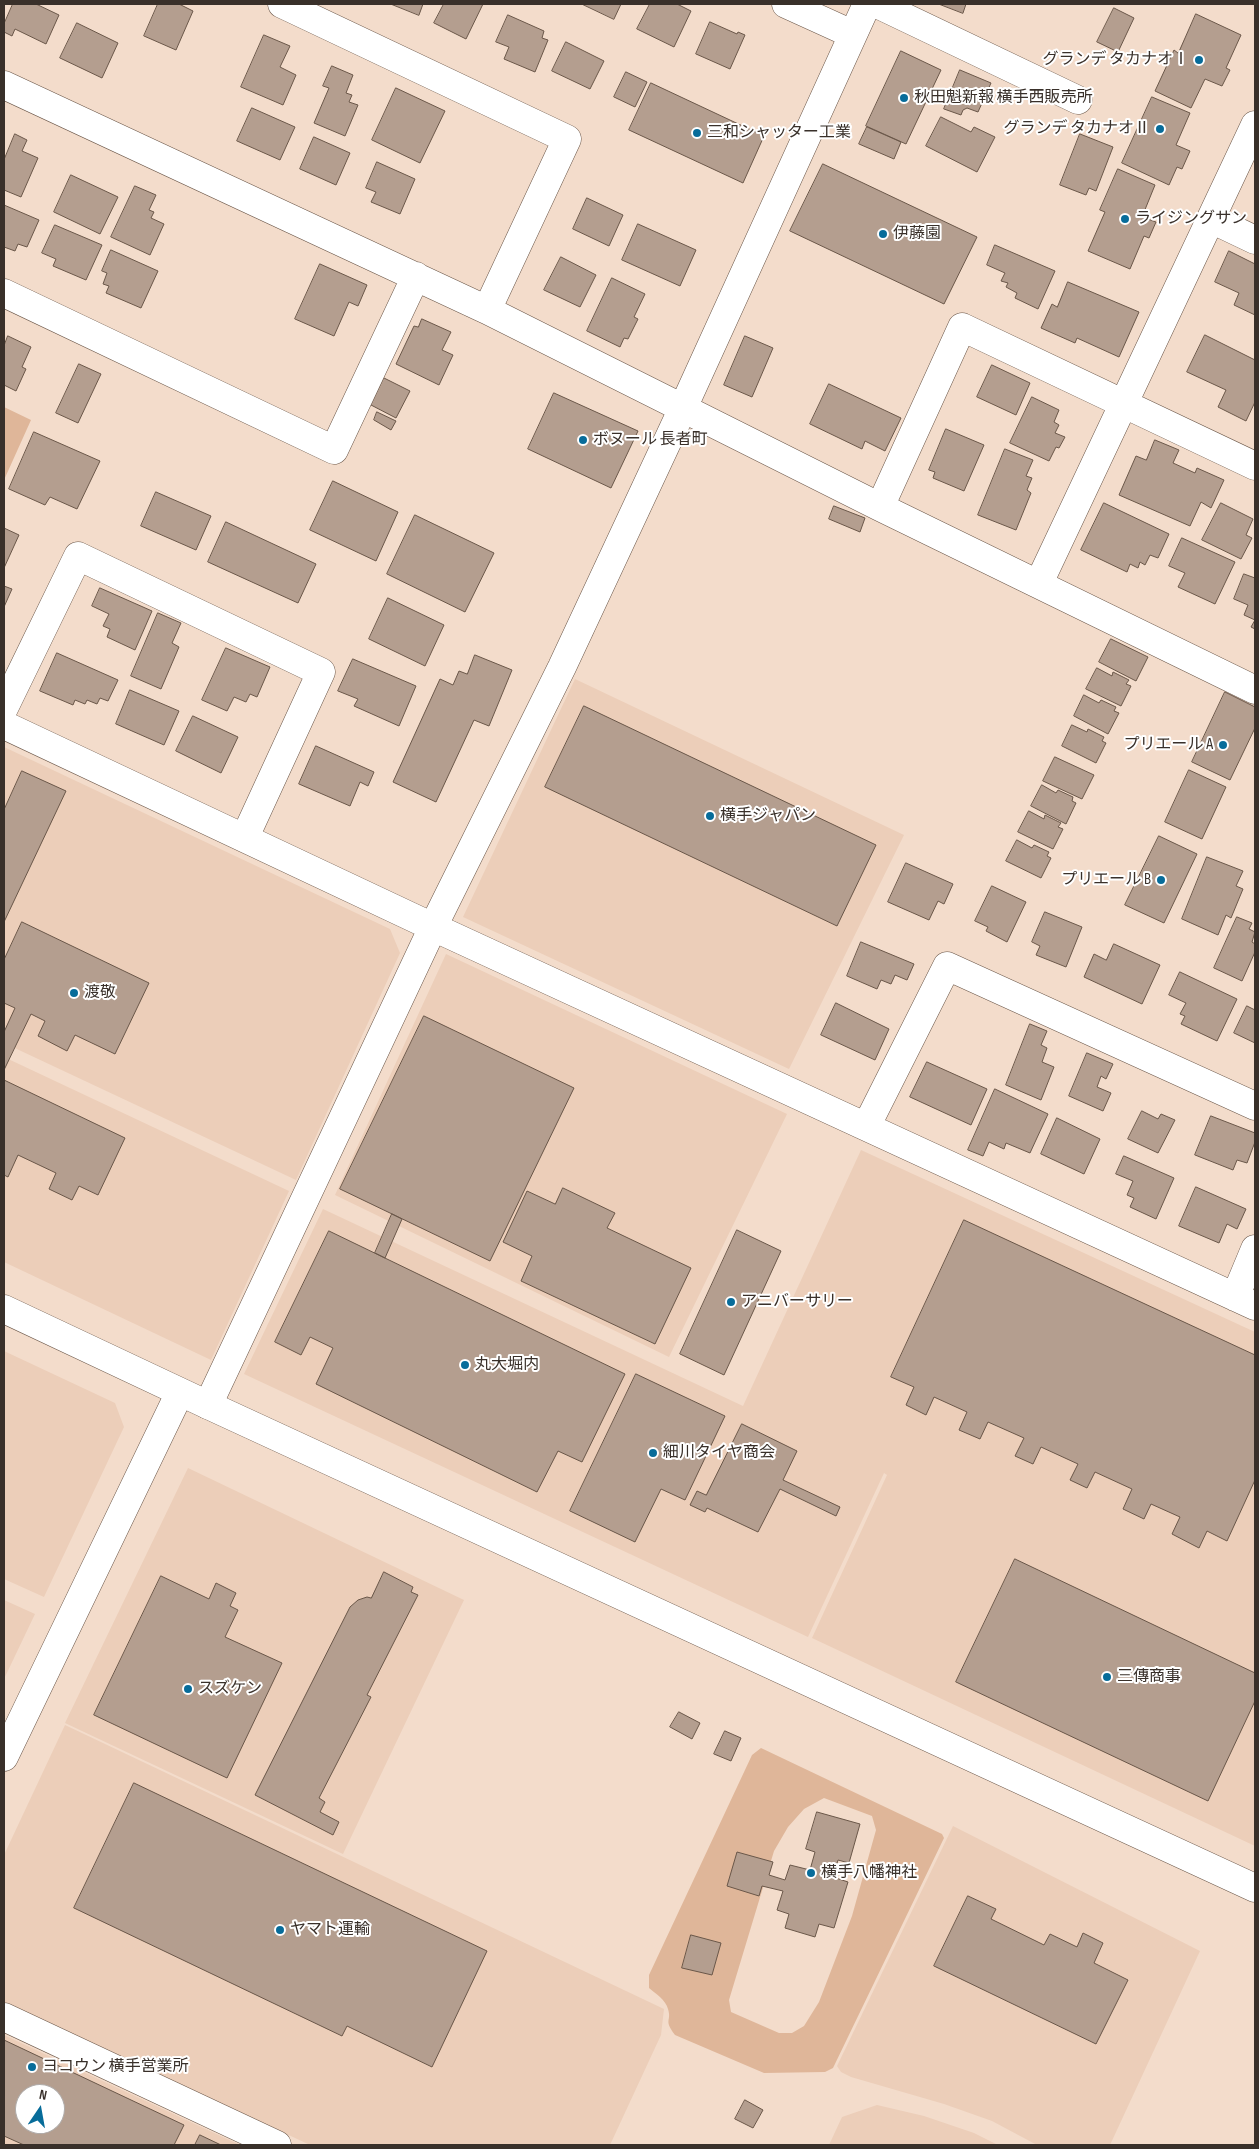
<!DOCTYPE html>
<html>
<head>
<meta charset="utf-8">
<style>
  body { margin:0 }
  #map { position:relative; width:1259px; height:2149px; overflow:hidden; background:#f3dccb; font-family:"Sofia Sans Condensed",sans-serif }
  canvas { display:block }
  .frame { position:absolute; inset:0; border:5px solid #39302a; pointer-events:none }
  .north { position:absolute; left:15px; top:2084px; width:50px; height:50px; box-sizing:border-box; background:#fff; border:1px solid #b0acaa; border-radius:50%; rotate:12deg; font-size:14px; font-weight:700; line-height:20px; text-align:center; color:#39302a }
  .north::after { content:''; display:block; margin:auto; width:18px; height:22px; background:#076c9a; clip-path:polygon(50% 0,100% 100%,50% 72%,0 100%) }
</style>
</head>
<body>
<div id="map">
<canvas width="1259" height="2149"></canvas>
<div class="frame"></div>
<div class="north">N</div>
</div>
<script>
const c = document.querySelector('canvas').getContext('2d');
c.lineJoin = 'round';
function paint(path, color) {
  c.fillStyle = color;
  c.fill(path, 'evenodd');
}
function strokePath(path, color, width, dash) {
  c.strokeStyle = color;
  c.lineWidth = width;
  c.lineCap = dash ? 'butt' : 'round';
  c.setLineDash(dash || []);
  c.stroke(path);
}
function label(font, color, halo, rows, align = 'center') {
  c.font = font + ' "Sofia Sans Condensed","Noto Sans JP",sans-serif';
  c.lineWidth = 4;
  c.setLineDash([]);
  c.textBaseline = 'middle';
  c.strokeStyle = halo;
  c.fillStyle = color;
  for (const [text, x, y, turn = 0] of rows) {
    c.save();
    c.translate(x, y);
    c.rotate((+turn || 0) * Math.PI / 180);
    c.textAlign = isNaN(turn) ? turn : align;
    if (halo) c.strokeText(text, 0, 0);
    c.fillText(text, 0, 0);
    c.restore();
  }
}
const built = new Path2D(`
  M575,679L904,835L789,1069L463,917Z
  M4,747L390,929L400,953L296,1180L4,1043Z
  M446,954L787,1114L669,1357L335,1195Z
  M4,1057L289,1191L211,1360L4,1262Z
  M861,1150L1255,1332V1846L812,1638L887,1475L884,1473L808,1637L244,1374L323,1209L743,1406Z
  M4,1351L115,1403L124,1427L44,1597L4,1579Z
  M188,1468L464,1600L343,1854L65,1723Z
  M4,1600L35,1614L4,1679Z
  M65,1725L664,2009L661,2035L610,2145H310L4,2002V1855Z
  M953,1826L1200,1951L1110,2145H1037L992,2121L944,2104L851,2077L841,2072L837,2066Z
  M4,2035L240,2145H4ZM25,2094H55V2124H25Z
  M877,2105L924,2116L974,2133L998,2145H829L842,2117Z`);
const green = new Path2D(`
  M4,407L31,420L4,480Z
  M761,1748L942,1834L944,1838L833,2068L825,2072L764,2073L675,2035C663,2019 672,2022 668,2009C666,2000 655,1993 649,1988V1975L752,1755ZM824,1798L872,1816L876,1830L852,1916L819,2002L804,2026L792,2033H779L731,2012L729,2000L774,1851L788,1827L804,1809Z`);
const building = new Path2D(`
  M13,4H36L59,15L46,44L15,29L12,36L4,32V24Z
  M158,4H179L193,11L176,50L144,36Z
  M391,4H423L419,15Z
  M444,4H483L466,39L434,23Z
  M582,4H621L614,19Z
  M650,4H677L691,11L674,47L637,29Z
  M939,4H966L963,13Z
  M1114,8L1134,18L1118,52L1097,42Z
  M1196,14L1241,35L1226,68L1230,70L1222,86L1205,79L1191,108L1155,91L1174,50L1178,53Z
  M508,15L544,31L542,38L548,40L535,72L504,59L509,47L496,42Z
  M710,22L737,34L738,32L745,35L730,69L696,54Z
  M77,23L118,43L102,78L60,58Z
  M264,35L290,46L280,67L296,75L283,105L241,87Z
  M566,42L604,61L590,89L552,71Z
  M901,51L941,70L906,144L866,126Z
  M332,66L353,75L346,93L352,95L349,102L358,105L345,136L314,123L329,88L323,86Z
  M960,70L991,83L978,112L967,108L963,110L961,115L944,109Z
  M626,72L647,82L635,107L614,97Z
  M651,83L764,136L743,183L629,130Z
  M396,88L445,111L420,163L372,140Z
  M1152,97L1190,113L1176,145L1190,151L1182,169L1177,167L1169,185L1122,163Z
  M252,108L295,127L280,160L237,141Z
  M941,117L971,132L974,127L995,137L977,172L926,146Z
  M867,127L901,142L894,159L859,144Z
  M15,134L27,140L22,151L38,158L21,197L4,190V160Z
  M1080,134L1113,147L1096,191L1089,188L1086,195L1060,185Z
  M314,137L350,153L336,185L300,169Z
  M377,162L415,179L400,214L371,202L376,192L366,188Z
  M823,164L977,237L944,304L790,231Z
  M1118,169L1155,185L1142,217L1156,222L1149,238L1144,236L1130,269L1088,251L1105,212L1100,210Z
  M71,175L118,197L100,234L54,212Z
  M135,186L156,195L149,210L154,212L151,218L164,224L150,255L111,237Z
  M587,198L623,215L609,246L573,229Z
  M4,205L39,220L27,247L18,244L15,251L4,247Z
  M638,224L696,250L680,286L622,260Z
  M55,225L102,245L86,280L53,266L56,259L42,253Z
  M995,245L1055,271L1038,309L1015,298L1017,293L1006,287L1008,283L1001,281L1005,273L987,265Z
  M111,250L158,271L141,308L106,293L109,286L103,284L107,273L102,271Z
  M1229,251L1255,264V315L1234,305L1239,293L1215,282Z
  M561,257L596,275L580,307L544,290Z
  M320,264L367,285L358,306L349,302L334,336L295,319Z
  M612,278L645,294L634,317L638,319L628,339L624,338L620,347L587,331Z
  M1068,282L1139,312L1119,357L1077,338L1075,343L1041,328L1052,304L1057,307Z
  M422,319L451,332L442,350L453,355L439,385L396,364L414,326L418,327Z
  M1205,335L1255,360V402L1246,421L1218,407L1226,390L1187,372Z
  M8,336L31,347L22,367L26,369L16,391L4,385V346Z
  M745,336L773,348L752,397L724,385Z
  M79,364L101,374L78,423L56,413Z
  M992,365L1030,383L1016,415L977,397Z
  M384,378L410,391L396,418L371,405Z
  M829,384L901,418L885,451L865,441L862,449L810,424Z
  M554,393L638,431L611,488L528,449Z
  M1032,397L1059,410L1054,422L1059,425L1055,433L1065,437L1059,448L1056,447L1049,461L1010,443Z
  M377,412L396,421L391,430L374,420Z
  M946,429L984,445L964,491L933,478L935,472L929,470Z
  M34,432L100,461L77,509L50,497L45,505L9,489Z
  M1155,440L1179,450L1173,463L1195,473L1197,468L1224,480L1211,508L1201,502L1190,526L1119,495L1136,456L1146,460Z
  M1005,449L1033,460L1026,476L1032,478L1027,490L1031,493L1016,530L978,515Z
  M333,481L398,512L376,561L310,530Z
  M156,492L211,516L196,550L141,526Z
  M1104,503L1169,534L1158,558L1150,555L1145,565L1140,562L1138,568L1130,564L1127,572L1081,550Z
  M1221,503L1253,519L1246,535L1252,538L1241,559L1202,540Z
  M834,506L865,518L860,532L829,519Z
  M415,515L494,553L465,612L387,574Z
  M226,522L316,564L298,603L208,562Z
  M4,528L19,535L4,568Z
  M1182,538L1235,562L1215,604L1178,587L1185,573L1169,566Z
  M1244,574L1255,578V629L1251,627L1255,620L1244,615L1248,605L1234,599Z
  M4,586L12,589L4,607Z
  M100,588L152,611L135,650L107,637L110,629L103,626L109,614L92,606Z
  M388,598L444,625L425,666L369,639Z
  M158,613L181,623L172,643L179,647L161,689L131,676Z
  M1111,639L1148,657L1136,681L1099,662Z
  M226,648L270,667L257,697L250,694L246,702L234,697L227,711L202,700Z
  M57,653L118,680L108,701L100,698L97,704L87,700L85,704L75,700L73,705L40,691Z
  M475,655L512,670L489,726L474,720L436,802L393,782L440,679L453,685L459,671L467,674Z
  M353,659L416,686L399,726L354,706L358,699L338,691Z
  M1097,668L1112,676L1113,672L1129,680L1126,684L1131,686L1121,706L1086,689Z
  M130,690L179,711L164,745L116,724Z
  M1225,692L1255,707V728L1230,780L1192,762Z
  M1084,695L1099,703L1101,700L1116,707L1114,711L1119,713L1108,734L1074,716Z
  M584,706L876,845L837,926L545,787Z
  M193,716L238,737L221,773L176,751Z
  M1072,725L1087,732L1088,729L1104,737L1102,741L1106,743L1096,763L1062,746Z
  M316,746L374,772L368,786L360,782L350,806L299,784Z
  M1055,757L1094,775L1082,799L1043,781Z
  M1189,770L1226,787L1202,839L1165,822Z
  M22,771L66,791L4,922V810Z
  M1042,785L1056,793L1058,790L1073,797L1072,801L1076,803L1066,824L1031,806Z
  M1029,811L1044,819L1045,815L1061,823L1058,827L1063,829L1053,849L1018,832Z
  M1159,836L1197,854L1164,923L1125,905Z
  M1017,840L1032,848L1034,845L1049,852L1047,856L1051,858L1041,878L1006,861Z
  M1207,857L1243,871L1236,886L1243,889L1231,918L1226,915L1218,935L1182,919Z
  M906,863L953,884L944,904L938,901L929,920L888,902Z
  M992,886L1026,902L1007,942L986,931L988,927L975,921Z
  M1045,912L1082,927L1066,967L1036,955L1040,946L1032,942Z
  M1237,917L1252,923L1249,929L1255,932L1252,942L1255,944V952L1242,981L1214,968Z
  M22,922L149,983L115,1054L75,1035L67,1051L38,1036L45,1021L31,1014L4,1070V1032L15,1008L4,1003V960Z
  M861,942L914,964L907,980L895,975L891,984L881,980L877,989L847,976Z
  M1114,944L1160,965L1142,1004L1084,977L1094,954L1106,960Z
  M1180,972L1237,999L1217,1041L1181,1024L1185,1016L1180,1014L1186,1003L1169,995Z
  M836,1003L889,1029L875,1060L821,1035Z
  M1247,1006L1255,1010V1043L1234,1033Z
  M424,1016L574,1088L490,1261L340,1189Z
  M1030,1024L1047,1031L1041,1045L1047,1048L1042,1062L1054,1067L1041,1100L1006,1085Z
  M1087,1053L1113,1064L1106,1079L1101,1076L1097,1087L1111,1093L1103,1111L1069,1096Z
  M927,1062L987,1089L971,1125L910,1097Z
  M4,1080L125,1138L98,1195L79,1186L72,1200L49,1189L56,1173L18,1155L8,1177L4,1175Z
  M995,1089L1048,1114L1030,1153L1006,1143L1004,1149L989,1142L983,1156L968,1150Z
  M1142,1111L1158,1119L1161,1114L1175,1120L1158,1153L1128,1139Z
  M1211,1116L1255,1133V1142L1247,1163L1237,1160L1233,1170L1195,1155Z
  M1057,1118L1100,1139L1084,1174L1041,1154Z
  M1124,1156L1174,1178L1156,1219L1130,1207L1134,1198L1127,1195L1133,1181L1116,1174Z
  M1196,1187L1246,1209L1237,1229L1227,1224L1219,1243L1179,1226Z
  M563,1188L615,1213L607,1228L691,1268L655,1344L521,1281L532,1256L503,1242L527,1191L555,1204Z
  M392,1214L402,1219L385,1258L375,1253Z
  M964,1220L1255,1355V1480L1227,1541L1207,1531L1199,1548L1172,1534L1180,1517L1151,1504L1144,1519L1123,1509L1132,1489L1095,1472L1087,1488L1070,1480L1078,1464L1041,1447L1033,1464L1015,1456L1024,1438L988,1422L980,1439L959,1430L967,1412L934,1397L926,1415L906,1405L914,1387L891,1377Z
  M737,1230L781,1251L724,1375L680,1354Z
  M329,1231L625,1374L582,1462L558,1451L537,1492L316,1384L333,1348L310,1337L301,1355L275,1342Z
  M636,1374L725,1416L685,1500L661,1489L635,1542L570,1511Z
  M742,1424L797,1451L783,1480L840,1507L836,1516L780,1489L758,1532L707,1508L705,1512L690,1505L697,1491L706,1495Z
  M1015,1559L1255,1673V1701L1208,1801L956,1682Z
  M384,1572L413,1587L411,1592L418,1595L367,1695L371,1697L319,1798L325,1802L320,1812L339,1822L333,1835L255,1795L350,1607L358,1600L367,1597L371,1598Z
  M161,1576L209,1599L216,1583L236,1593L230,1606L238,1610L225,1637L282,1663L227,1778L94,1715Z
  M679,1712L700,1723L692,1739L670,1727Z
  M725,1731L741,1738L731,1761L714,1754Z
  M134,1783L487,1951L432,2067L347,2026L342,2036L74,1908Z
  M817,1812L860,1824L849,1863L838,1860L833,1877L848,1882L834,1928L819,1924L815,1937L785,1928L789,1914L777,1910L783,1891L762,1886L759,1896L727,1886L737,1852L773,1862L769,1875L785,1880L790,1865L810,1870L815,1852L806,1849Z
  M968,1896L996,1909L991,1919L1044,1945L1050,1934L1077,1947L1083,1933L1103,1943L1094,1963L1128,1980L1096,2044L934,1966Z
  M691,1935L721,1943L712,1975L682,1968Z
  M4,2040L184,2125L174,2145H24L4,2136ZM25,2094H55V2124H25Z
  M745,2100L763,2110L753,2128L735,2119Z
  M200,2135L221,2145H195Z`);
const street = new Path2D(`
  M282,4L567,139L487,310
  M786,4L852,34
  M877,4L1078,100
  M4,85L487,310L880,507L1255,690
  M1211,219L1255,240
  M4,293L334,450L416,276
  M880,507L962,327L1255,466
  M1039,583L1255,125
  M4,708L78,556L321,672L245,837
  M4,725L433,927L1255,1306
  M867,1125L947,966L1255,1106
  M1235,1297L1255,1249
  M208,1405L433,927L562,667L683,408L867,4
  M4,2017L277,2145`);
const secondary = new Path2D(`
  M4,1309L208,1405L1255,1888
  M4,1757L180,1392`);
const markers = [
  [1199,60,5,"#076c9a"],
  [904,98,5,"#076c9a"],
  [1160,129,5,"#076c9a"],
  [697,133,5,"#076c9a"],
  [1125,219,5,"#076c9a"],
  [883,234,5,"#076c9a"],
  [583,440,5,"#076c9a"],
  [1223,745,5,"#076c9a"],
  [710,816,5,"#076c9a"],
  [1161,880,5,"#076c9a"],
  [74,993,5,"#076c9a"],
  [731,1302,5,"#076c9a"],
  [465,1365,5,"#076c9a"],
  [653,1453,5,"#076c9a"],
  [1107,1677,5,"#076c9a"],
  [188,1689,5,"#076c9a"],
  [811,1873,5,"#076c9a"],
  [280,1930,5,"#076c9a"],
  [32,2067,5,"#076c9a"]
];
const poiNames = [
  ["グランデ タカナオⅠ",1189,60,"right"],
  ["秋田魁新報 横手西販売所",914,98],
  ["グランデ タカナオⅡ",1150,129,"right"],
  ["三和シャッター工業",707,133],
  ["ライジングサン",1135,219],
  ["伊藤園",893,234],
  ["ボヌール 長者町",593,440],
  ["プリエール A",1213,745,"right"],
  ["横手ジャパン",720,816],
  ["プリエール B",1151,880,"right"],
  ["渡敬",84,993],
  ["アニバーサリー",741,1302],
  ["丸大堀内",475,1365],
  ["細川タイヤ商会",663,1453],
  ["三傳商事",1117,1677],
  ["スズケン",198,1689],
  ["横手八幡神社",821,1873],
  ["ヤマト運輸",290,1930],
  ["ヨコウン 横手営業所",42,2067]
];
paint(built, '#ecceb9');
paint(green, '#dfb699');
paint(building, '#b49e8f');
strokePath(building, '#6a5749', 1);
strokePath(street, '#6a5648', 29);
strokePath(secondary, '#6a5648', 29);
strokePath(street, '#fff', 28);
strokePath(secondary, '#fff', 28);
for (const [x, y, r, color] of markers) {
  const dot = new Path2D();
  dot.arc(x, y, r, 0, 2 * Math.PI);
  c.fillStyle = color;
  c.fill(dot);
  strokePath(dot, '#fff', 2);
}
label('16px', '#39302a', '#fff', poiNames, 'left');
</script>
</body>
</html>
